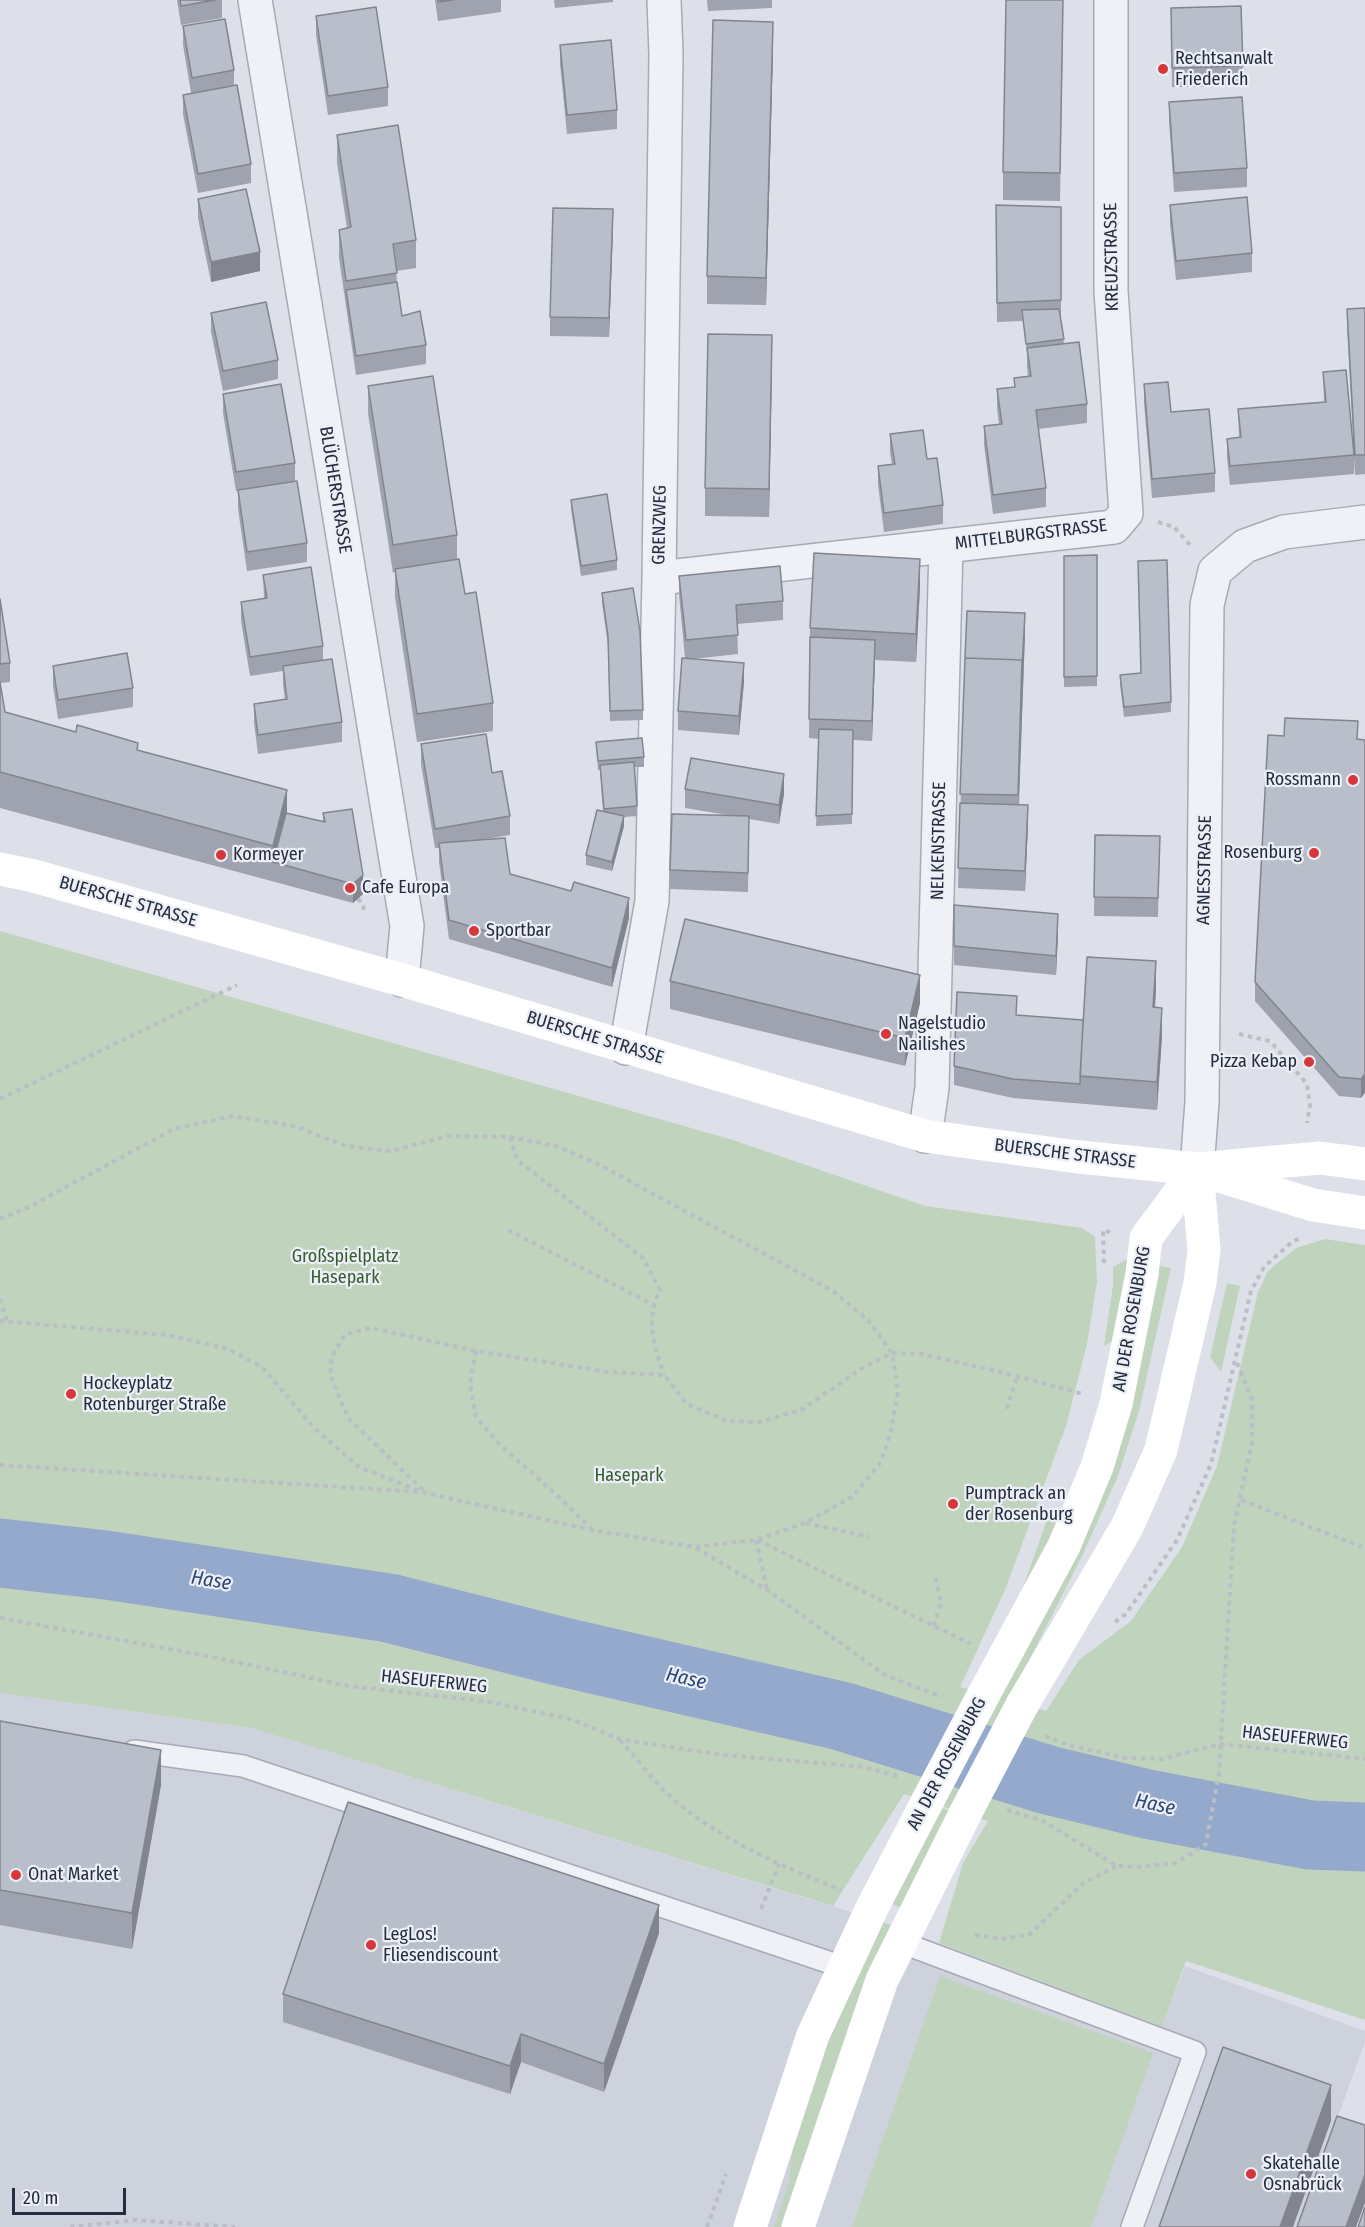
<!DOCTYPE html>
<html>
<head>
<meta charset="utf-8">
<style>
  body { margin:0 }
  #map { position:relative; width:1365px; height:2227px; overflow:hidden; background:#dde0e8; font-family:"Fira Sans Condensed",sans-serif }
  canvas { display:block }
  .scale { position:absolute; left:12px; top:2188px; width:114px; height:27px; box-sizing:border-box; border:3px solid #252c3f; border-top:0; padding-left:8px; font-size:18px; line-height:21px; white-space:nowrap; color:#252c3f; -webkit-text-stroke:4px #eceff5; paint-order:stroke }
</style>
</head>
<body>
<div id="map">
<canvas width="1365" height="2227"></canvas>
<div class="scale">20 m</div>
</div>
<script>
const c = document.querySelector('canvas').getContext('2d');
c.lineJoin = 'round';
function paint(path, color) {
  c.fillStyle = color;
  c.fill(path, 'evenodd');
}
function strokePath(path, color, width, dash) {
  c.strokeStyle = color;
  c.lineWidth = width;
  c.lineCap = dash ? 'butt' : 'round';
  c.setLineDash(dash || []);
  c.stroke(path);
}
function label(font, color, halo, rows, align = 'center') {
  c.font = font + ' "Fira Sans Condensed",sans-serif';
  c.lineWidth = 4.5;
  c.setLineDash([]);
  c.textBaseline = 'middle';
  c.strokeStyle = halo;
  c.fillStyle = color;
  for (const [text, x, y, turn = 0] of rows) {
    c.save();
    c.translate(x, y);
    c.rotate((+turn || 0) * Math.PI / 180);
    c.textAlign = isNaN(turn) ? turn : align;
    if (halo) c.strokeText(text, 0, 0);
    c.fillText(text, 0, 0);
    c.restore();
  }
}
const built = new Path2D(`
  M0,1693L251,1728L880,1921L1162,2027L1185,1966L1365,2031V2042L1298,2227H0Z`);
const green = new Path2D(`
  M0,931L733,1140L925,1206L1082,1228L1095,1237L1097,1282L1087,1344L1066,1426L1005,1590L960,1687L996,1697L1156,1265L1171,1268L1139,1411L1118,1476L1082,1556L1009,1700L1046,1711L1079,1660L1131,1621L1182,1547L1217,1466L1258,1292L1268,1271L1296,1248L1325,1239L1365,1245V2020L1186,1961L1162,2027L939,1943L963,1863L988,1821L904,1794L833,1906L251,1728L0,1693Z
  M1128,1259L1120,1336L1104,1346L1113,1285V1267Z
  M1227,1283L1240,1286L1221,1372L1210,1357Z
  M1051,1509L1059,1523L1021,1593Z
  M939,1807L951,1811L902,1908L889,1903Z
  M880,1921L894,1927L785,2227H774L790,2180L793,2134L822,2044Z
  M940,1976L1153,2053L1091,2227H852Z`);
const river = new Path2D(`
  M0,1553L106,1565L389,1608L563,1652L841,1716L1048,1780L1147,1804L1310,1835L1365,1837`);
const path = new Path2D(`
  M1158,522L1174,527L1190,545
  M358,899L364,905L362,914
  M1239,1034L1270,1041L1307,1084L1310,1106L1307,1123
  M0,1099L237,985
  M510,1137L517,1160L643,1258L660,1290C645,1319 654,1346 664,1375
  M0,1219L27,1208L174,1129L233,1116L294,1126L346,1146L391,1151L449,1136L510,1137L556,1146L596,1163L833,1291L868,1320L892,1353L898,1391L891,1431L881,1462L852,1497L805,1523L756,1540L695,1547L592,1530L425,1493L359,1467L315,1429L262,1367L228,1349L167,1335L0,1321
  M508,1230L652,1304
  M1104,1263L1103,1230L1110,1232
  M0,1299L7,1321
  M476,1351L470,1383L476,1417L500,1445L547,1486L591,1528
  M1007,1409L1017,1376
  M0,1465L421,1492
  M423,1490L348,1418L330,1375L332,1356L345,1334L371,1328L476,1351L608,1372L664,1375L687,1404L727,1421L759,1422L801,1410L864,1367L892,1353L923,1354L1017,1376L1083,1394
  M1241,1500L1365,1548
  M806,1523L870,1537
  M756,1540L767,1589
  M757,1540L971,1644
  M696,1548L767,1590L885,1675L942,1697
  M0,1618L207,1656L349,1686L491,1702L574,1720L619,1739L724,1755L865,1767L900,1777
  M1115,1622L1126,1614L1177,1540L1211,1464L1251,1291L1264,1267L1293,1241L1299,1239
  M934,1626L941,1602L935,1578
  M1045,1736L1068,1745L1125,1758L1162,1759L1221,1744L1365,1759
  M620,1740C639,1761 657,1786 679,1804C727,1843 784,1867 841,1890
  M1007,1810L1043,1821L1117,1866L1139,1867L1176,1863L1206,1844L1219,1773L1234,1525L1252,1443V1400L1236,1360
  M761,1909L779,1864
  M975,1935L1002,1939L1030,1934L1082,1884L1117,1866
  M70,2227L136,2220L235,2227
  M707,2227L726,2174`);
const lane = new Path2D(`
  M134,1751L243,1766L843,1967
  M900,1942L1195,2052L1132,2227`);
const street = new Path2D(`
  M255,0L407,926L402,980
  M659,578L1114,527L1126,513L1111,291V0
  M626,1048L652,901L659,578L666,54L664,0
  M925,1136L932,1088L946,546
  M1197,1169L1202,1102L1207,605L1215,571L1245,546L1284,532L1365,522`);
const secondary = new Path2D(`
  M0,869L34,876L402,980L925,1136L1070,1156L1197,1169L1320,1158L1365,1164
  M1213,1174L1313,1205L1365,1213
  M984,1694L1064,1546L1097,1467L1116,1404L1142,1274L1146,1238L1197,1169
  M1022,1705L1127,1527L1161,1450L1200,1283L1204,1250L1197,1169
  M750,2227L813,2035L872,1908L927,1802
  M798,2227L882,1980L965,1814`);
const secondaryBridge = new Path2D(`
  M927,1802L984,1694
  M965,1814L1022,1705`);
const wall = new Path2D(`
  M177,0H222V18L181,25Z
  M435,0H501V12L438,21Z
  M554,0H613V2L555,8Z
  M707,0H772V8L708,11Z
  M1241,6L1243,86L1172,87L1171,8Z
  M316,16L388,87V106L328,115L316,35Z
  M183,26L234,70V85L251,164V183L198,193L183,114V95L191,93L183,45Z
  M1063,28L1060,201L1003,200V172Z
  M560,45L617,110V129L567,134L560,64Z
  M773,50L766,305L707,304V276Z
  M1169,102L1247,168V187L1174,192L1169,121Z
  M337,135L416,240V268L396,271L397,282L402,316L426,345V364L356,375L339,258V230L347,228L337,163Z
  M198,199L260,271L211,282L198,218Z
  M996,205L1061,207V319L1064,344L1087,404V423L1038,429L1046,488V507L993,514L984,445V426L999,424L997,408V389L1014,387V378L1028,377L1027,367V353L1023,321L997,322Z
  M1170,205L1252,253V272L1176,280L1170,224Z
  M613,228L609,337L550,336V317Z
  M1365,308V474L1355,475L1347,328V309Z
  M211,313L278,360V379L223,391L211,332Z
  M772,363L769,517L705,516V488Z
  M1323,372L1354,455V474L1230,485L1227,458V439L1239,437L1238,409L1324,402Z
  M1144,384L1171,412L1215,473V492L1152,498L1144,403Z
  M368,386L457,535V560L465,594L493,703V731L417,742L395,597V572L393,573L368,414Z
  M223,394L295,463V481L307,543V562L247,571L238,509V491H236L223,413Z
  M890,434L927,459L943,505V524L884,532L878,485V466L892,464L890,453Z
  M571,500L617,560V570L581,576L571,509Z
  M1097,555V686L1064,687V556Z
  M1167,560L1171,712L1124,717L1120,684V675L1141,673Z
  M263,575L323,646V660L342,722V742L258,754L254,723V704L285,700L283,685V671L250,676L241,621V602L264,598Z
  M679,576L783,601V620L737,624L738,654L693,659L744,682L739,735L678,730V711L685,658L679,595Z
  M920,587L916,662L875,660L872,741L853,740L852,824L816,826L819,739L809,738L810,628Z
  M602,593L643,710V720L610,721L608,646L602,603Z
  M0,599L10,663V682L0,683L5,712L138,750L287,813L323,822V813L363,894L353,903L0,808Z
  M1025,633L1019,805L1028,824L1025,891L958,888L965,658Z
  M53,666L133,688V707L58,719L53,685Z
  M1358,739L1365,740L1361,1098L1339,1096L1255,1001V982Z
  M596,742L644,757V767H634L637,816L624,817V826L612,871L586,865V855L603,812L600,770H598Z
  M421,744L492,773L510,816V835L486,839L510,874L629,918L612,987L449,939L439,862V848H435L421,764Z
  M685,789L784,794L779,824L749,819L748,892L670,889V870L733,816L685,808Z
  M1095,835L1160,836L1158,917L1094,916Z
  M954,905L1058,933L1056,975L954,965Z
  M670,981L920,1003L905,1066L670,1009Z
  M1156,989L1155,1008L1162,1036L1157,1110L1013,1098L954,1085V1066L1017,1015L1083,1020Z
  M0,1721L161,1785L132,1949L0,1925Z
  M659,1933L604,2092L521,2062L510,2094L283,2022V1994Z`);
const shadedWall = new Path2D(`
  M773,22V50L766,305V278Z
  M613,209V228L609,337V318Z
  M260,252V271L211,282V262Z
  M772,335V363L769,517V489Z
  M920,559V587L916,662V634Z
  M1025,613V633L1018,823L1022,660Z
  M875,640V660L872,741V721Z
  M744,663V682L739,735V716Z
  M784,774V794L779,824V805Z
  M287,790V826L273,862V846Z
  M1028,805V824L1025,891V871Z
  M624,816V826L612,871V862Z
  M363,875V894L353,903V884Z
  M629,898V918L612,987V968Z
  M1058,914V933L1056,975V956Z
  M1156,961V989L1153,1035V1007Z
  M920,975V1003L905,1066V1038Z
  M1162,1008V1036L1157,1110V1082Z
  M1365,1074V1093L1361,1098V1079Z
  M161,1750V1785L132,1949V1913Z
  M659,1905V1933L604,2092V2064Z
  M521,2034V2062L510,2094V2066Z
  M1331,2085V2121L1293,2227H1280Z
  M1365,2175V2203L1356,2227H1346Z`);
const building = new Path2D(`
  M180,0H215L181,6Z
  M438,0H453L438,2Z
  M1006,0H1063L1060,173L1003,172Z
  M1241,6L1243,66L1172,68L1171,8Z
  M376,7L388,87L328,96L316,16Z
  M225,19L234,70L192,78L183,26Z
  M713,20L773,22L766,278L707,276Z
  M611,40L617,110L567,115L560,45Z
  M237,85L251,164L198,174L183,95Z
  M1242,97L1247,168L1174,173L1169,102Z
  M398,125L416,240L393,244L397,273L346,281L339,230L351,227L337,135Z
  M246,189L260,252L211,262L198,199Z
  M1247,197L1252,253L1176,261L1170,205Z
  M996,205L1061,207V300L997,303Z
  M553,208L613,209L609,318L550,317Z
  M397,282L402,316L420,311L426,345L356,356L346,290Z
  M266,302L278,360L223,371L211,313Z
  M1365,308V455H1355L1347,309Z
  M1059,309L1064,339L1026,344L1022,310Z
  M708,334L772,335L769,489L705,488Z
  M1079,342L1087,404L1036,410L1046,488L993,495L984,426L1002,424L997,389L1015,387L1014,378L1031,376L1027,348Z
  M1346,370L1354,455L1230,466L1227,439L1241,437L1238,409L1326,402L1323,372Z
  M433,376L457,535L393,545L368,386Z
  M1168,382L1171,412L1209,409L1215,473L1152,479L1144,384Z
  M281,384L295,463L236,472L223,394Z
  M923,430L927,459L937,458L943,505L884,513L878,466L895,464L890,434Z
  M297,481L307,543L247,552L238,490Z
  M607,494L617,560L581,566L571,500Z
  M814,553L920,559L916,634L810,628Z
  M1097,555V676L1064,677V556Z
  M459,559L465,594L476,592L493,703L417,714L395,569Z
  M1167,560L1171,702L1124,707L1120,675L1141,673L1138,561Z
  M780,566L783,601L736,605L738,635L686,640L679,576Z
  M311,567L323,646L250,657L241,602L267,598L263,575Z
  M633,588L640,631L643,710L610,711L608,636L602,593Z
  M0,599L10,663L0,664Z
  M967,611L1025,613L1022,669V660L965,658Z
  M810,637L875,640L872,721L809,719Z
  M127,653L133,688L58,700L53,666Z
  M682,658L744,663L739,716L678,711Z
  M965,658L1022,660L1018,795L960,794Z
  M332,659L342,722L258,735L254,704L287,699L283,666Z
  M0,682L5,712L76,732L77,725L138,743L137,750L287,790L273,846L0,772Z
  M1285,718L1358,721L1357,739L1365,740V1074L1361,1079L1339,1077L1255,982L1268,735L1284,736Z
  M819,729L853,730L852,814L816,816Z
  M486,734L492,773L502,771L510,816L435,829L421,744Z
  M642,738L644,757L598,761L596,742Z
  M691,758L784,774L779,805L685,789Z
  M634,762L637,806L604,809L600,765Z
  M960,803L1028,805L1025,871L958,868Z
  M352,809L363,875L353,884L273,862L286,813L325,822L323,813Z
  M597,810L624,816L612,862L586,855Z
  M672,814L749,816L748,873L670,870Z
  M1095,835L1160,836L1158,898L1094,897Z
  M505,838L510,874L571,891L574,882L629,898L612,968L449,920L439,843Z
  M954,905L1058,914L1056,956L954,946Z
  M685,919L920,975L905,1038L670,981Z
  M1087,957L1156,961L1153,1007L1162,1008L1157,1082L1080,1076Z
  M957,992L1017,996L1016,1015L1083,1020L1080,1084L1013,1079L954,1066Z
  M0,1721L161,1750L132,1913L0,1890Z
  M348,1802L659,1905L604,2064L521,2034L510,2066L283,1994Z
  M1223,2047L1331,2085L1280,2227H1159Z
  M1337,2116L1365,2125V2175L1346,2227H1297Z
  M1365,2207V2227H1358Z`);
const markers = [
  [1163,69,6,"#d8363d"],
  [1353,780,6,"#d8363d"],
  [1314,853,6,"#d8363d"],
  [221,855,6,"#d8363d"],
  [350,888,6,"#d8363d"],
  [474,931,6,"#d8363d"],
  [886,1034,6,"#d8363d"],
  [1309,1062,6,"#d8363d"],
  [71,1394,6,"#d8363d"],
  [953,1504,6,"#d8363d"],
  [16,1875,6,"#d8363d"],
  [371,1945,6,"#d8363d"],
  [1251,2174,6,"#d8363d"]
];
const poiNames = [
  ["Rechtsanwalt",1175,59],
  ["Friederich",1175,80],
  ["Rossmann",1341,780,"right"],
  ["Rosenburg",1302,853,"right"],
  ["Kormeyer",233,855],
  ["Cafe Europa",362,888],
  ["Sportbar",486,931],
  ["Nagelstudio",898,1024],
  ["Nailishes",898,1045],
  ["Pizza Kebap",1297,1062,"right"],
  ["Hockeyplatz",83,1384],
  ["Rotenburger Straße",83,1405],
  ["Pumptrack an",965,1494],
  ["der Rosenburg",965,1515],
  ["Onat Market",28,1875],
  ["LegLos!",383,1935],
  ["Fliesendiscount",383,1956],
  ["Skatehalle",1263,2164],
  ["Osnabrück",1263,2185]
];
const streetNames = [
  ["KREUZSTRASSE",1112,257,-91],
  ["BLÜCHERSTRASSE",335,490,81],
  ["GRENZWEG",660,525,-89],
  ["MITTELBURGSTRASSE",1031,535,-7],
  ["NELKENSTRASSE",939,841,-89],
  ["AGNESSTRASSE",1205,870,-89],
  ["BUERSCHE STRASSE",128,902,16],
  ["BUERSCHE STRASSE",595,1038,17],
  ["BUERSCHE STRASSE",1065,1154,7],
  ["AN DER ROSENBURG",1132,1319,-80],
  ["HASEUFERWEG",434,1682,6],
  ["HASEUFERWEG",1295,1738,6],
  ["AN DER ROSENBURG",947,1764,-62]
];
const parkNames = [
  ["Großspielplatz",345,1257],
  ["Hasepark",345,1278],
  ["Hasepark",629,1476]
];
const waterNames = [
  ["Hase",211,1581,9],
  ["Hase",686,1679,13],
  ["Hase",1155,1805,12]
];
paint(built, '#ced2dd');
paint(green, '#c0d3bd');
strokePath(river, '#94a9cb', 69);
strokePath(lane, '#a6aab5', 24);
strokePath(street, '#a6aab5', 36);
strokePath(path, '#babec6', 4, [4.5, 4.5]);
strokePath(lane, '#eff1f6', 21);
strokePath(street, '#eff1f6', 33);
strokePath(secondary, '#fff', 33);
strokePath(secondaryBridge, '#fff', 33);
paint(wall, '#9fa3af');
paint(shadedWall, '#82858e');
paint(building, '#b9becb');
strokePath(building, '#82858e', 1.5);
for (const [x, y, r, color] of markers) {
  const dot = new Path2D();
  dot.arc(x, y, r, 0, 2 * Math.PI);
  c.fillStyle = color;
  c.fill(dot);
  strokePath(dot, '#eceff5', 2);
}
label('18px', '#252c3f', '#eceff5', poiNames, 'left');
label('18px', '#252c3f', '#eceff5', streetNames);
label('18px', '#355c31', '#eceff5', parkNames);
label('italic 20px', '#2c4576', '#eceff5', waterNames);
</script>
</body>
</html>
